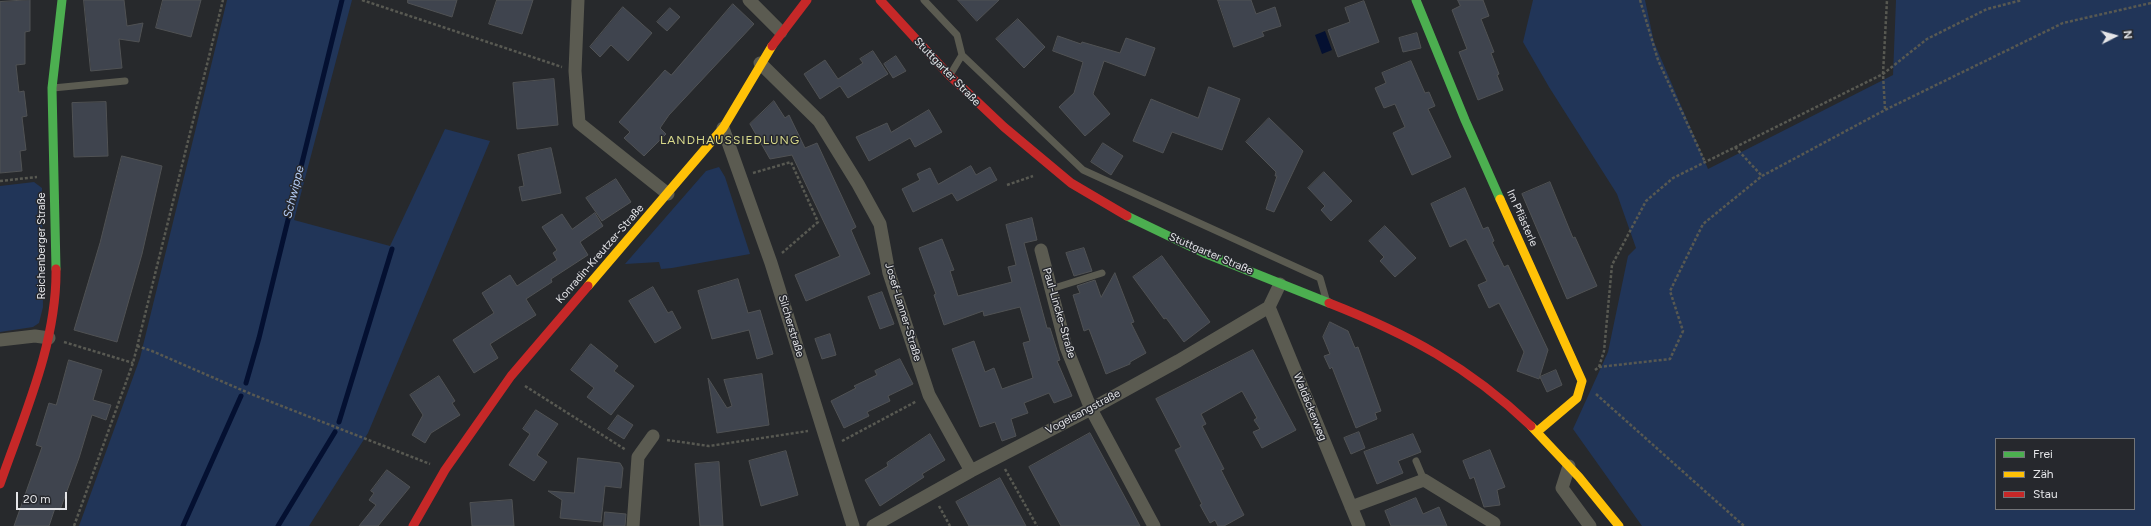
<!DOCTYPE html>
<html>
<head>
<meta charset="utf-8">
<style>
  body { margin:0 }
  #map { position:relative; width:2151px; height:526px; overflow:hidden; background:#27292c; font-family:Figtree,sans-serif }
  canvas { display:block }
  .legend { position:absolute; left:1995px; top:438px; width:140px; height:72px; box-sizing:border-box; background:#26282d; border:1px solid #727478; margin:0; padding:5px 7px; list-style:none; font-size:12px; color:#e4e5e8 }
  .legend li { display:flex; align-items:center; gap:8px; height:20px }
  .legend b { width:20px; border:1px solid #727478 }
  .north { position:absolute; left:2095px; top:16px; width:40px; height:40px; -webkit-text-stroke:3px #26282d; paint-order:stroke; rotate:84deg; font-size:11px; font-weight:700; line-height:16px; text-align:center; color:#e4e5e8 }
  .north::after { content:''; display:block; margin:auto; width:14px; height:18px; background:#e4e5e8; clip-path:polygon(50% 0,100% 100%,50% 72%,0 100%) }
  .scale { position:absolute; left:16px; top:492px; width:51px; height:18px; box-sizing:border-box; border:2px solid #e4e5e8; border-top:0; padding-left:5px; font-size:12px; line-height:14px; white-space:nowrap; color:#e4e5e8; -webkit-text-stroke:3px #26282d; paint-order:stroke }
</style>
</head>
<body>
<div id="map">
<canvas width="2151" height="526"></canvas>
<ul class="legend">
<li><b style="height:5px;background:#4caf50"></b>Frei</li>
<li><b style="height:5px;background:#ffc107"></b>Zäh</li>
<li><b style="height:5px;background:#c62828"></b>Stau</li>
</ul>
<div class="north">N</div>
<div class="scale">20 m</div>
</div>
<script>
const c = document.querySelector('canvas').getContext('2d');
c.lineJoin = 'round';
function paint(path, color) {
  c.fillStyle = color;
  c.fill(path, 'evenodd');
}
function strokePath(path, color, width, dash) {
  c.strokeStyle = color;
  c.lineWidth = width;
  c.lineCap = dash ? 'butt' : 'round';
  c.setLineDash(dash || []);
  c.stroke(path);
}
function label(font, color, halo, rows, align = 'center') {
  c.font = font + ' Figtree,sans-serif';
  c.lineWidth = 3;
  c.setLineDash([]);
  c.textBaseline = 'middle';
  c.strokeStyle = halo;
  c.fillStyle = color;
  for (const [text, x, y, turn = 0] of rows) {
    c.save();
    c.translate(x, y);
    c.rotate((+turn || 0) * Math.PI / 180);
    c.textAlign = isNaN(turn) ? turn : align;
    if (halo) c.strokeText(text, 0, 0);
    c.fillText(text, 0, 0);
    c.restore();
  }
}
const green = new Path2D(`
  M227,0H352L294,220L390,246L445,129L490,141L368,433L309,526H79L140,358Z
  M1533,0H1645L1654,42L1708,169L1893,75L1896,0H2151V526H1642L1573,429L1608,352L1628,256L1636,248L1617,194L1549,87L1523,42ZM1996,439H2134V509H1996Z
  M719,167L725,177L750,254L672,268L661,269L659,262L625,264L706,171Z
  M34,182L42,188L43,307L39,323L33,327L0,332V186Z`);
const water = new Path2D(`
  M1325,31L1332,50L1322,54L1315,35Z`);
const stream = new Path2D(`
  M246,383L259,338L342,0
  M339,422L392,249
  M183,526L241,396
  M278,526L335,432`);
const building = new Path2D(`
  M30,0V31L25,32V64L16,65L19,92L24,91L27,116L22,117L26,150L20,151L22,171L0,173V2Z
  M84,0H124L127,26L143,23L139,42L119,39L122,68L91,71Z
  M163,0H201L191,37L156,28Z
  M408,0H457L452,17L408,3Z
  M497,0H533L522,34L489,24Z
  M958,0H999L977,21Z
  M1218,0H1251L1256,14L1275,7L1281,26L1262,32L1264,36L1234,47Z
  M1458,0H1483L1489,16L1481,19L1494,52L1491,53L1499,74L1497,75L1503,90L1478,100L1459,52L1467,49L1452,10L1460,6Z
  M1364,1L1379,42L1338,57L1328,30L1350,22L1345,8Z
  M733,4L754,24L669,115L660,128L666,134L644,156L624,138L630,132L619,122L665,70L671,75Z
  M623,7L652,33L628,61L611,45L600,57L590,47Z
  M670,8L680,17L667,31L657,22Z
  M1018,19L1045,47L1024,68L996,39Z
  M1417,33L1421,48L1403,52L1399,38Z
  M1058,36L1081,44L1082,42L1120,53L1126,38L1155,48L1145,76L1104,61L1093,94L1110,114L1085,136L1059,107L1074,93L1083,62L1053,51Z
  M873,51L888,74L848,98L840,86L820,99L804,74L825,60L838,79L863,63L860,59Z
  M896,56L906,71L893,78L884,64Z
  M1411,61L1425,93L1429,92L1435,106L1428,109L1451,157L1412,175L1393,133L1405,127L1395,104L1384,108L1375,88L1386,83L1382,73Z
  M554,79L558,125L517,129L513,83Z
  M1209,87L1240,99L1222,150L1172,132L1163,153L1133,141L1151,99L1198,118Z
  M774,101L785,118L789,115L805,148L817,143L856,227L851,230L870,274L806,301L795,275L840,256L792,155L770,159L750,124Z
  M106,102L108,156L74,157L72,103Z
  M929,110L942,132L915,147L910,138L869,161L856,137L887,123L891,132Z
  M1269,118L1303,151L1274,212L1266,209L1277,176H1275L1276,172L1246,142Z
  M1103,143L1123,156L1111,175L1091,162Z
  M551,148L561,193L522,201L519,187L524,186L518,155Z
  M122,156L162,166L142,254L117,342L74,330L100,243Z
  M971,166L976,175L990,167L997,180L957,201L952,193L913,212L902,189L920,180L917,174L930,168L938,184Z
  M1324,172L1352,201L1331,221L1321,210L1325,206L1308,188Z
  M616,179L631,202L602,221L586,198Z
  M1550,182L1573,238L1575,237L1597,286L1567,299L1522,194Z
  M1465,188L1483,229L1488,227L1494,241L1492,242L1504,267L1508,265L1548,350L1539,379L1517,371L1524,352L1499,303L1489,308L1478,285L1487,281L1466,239L1450,247L1431,204Z
  M595,213L603,226L580,242L588,255L551,279L552,282L526,299L536,315L490,344L498,358L474,373L453,340L494,313L482,293L510,275L517,286L557,260L553,253L557,250L542,227L562,214L572,229Z
  M1032,218L1037,240L1024,243L1047,328H1050L1060,360L1057,361L1072,396L1054,403L1049,393L1024,403L1028,413L1011,419L1016,436L1002,441L995,422L980,427L952,349L974,341L985,372L994,368L1002,389L1033,378L1023,343L1030,341L1020,307L984,316L983,311L944,325L934,295L936,294L919,248L942,239L954,270L950,271L958,296L1012,282L1008,267L1016,265L1006,225Z
  M1385,226L1416,258L1395,277L1380,261L1384,257L1369,241Z
  M1084,248L1092,271L1074,276L1066,253Z
  M1162,256L1210,322L1184,342L1166,318L1164,319L1133,277Z
  M1115,273L1134,322L1131,323L1146,353L1130,362V364L1106,374L1089,329L1084,331L1073,295L1080,293L1077,286L1095,280L1101,297Z
  M738,279L748,313L760,310L773,354L757,359L749,330L712,339L698,291Z
  M653,287L668,313L672,311L681,328L655,343L629,301Z
  M882,292L894,324L880,329L868,297Z
  M1330,322L1348,331L1355,348L1358,347L1381,411L1375,413L1377,419L1356,428L1332,367L1330,369L1324,356L1330,354L1323,337Z
  M830,334L836,355L822,359L815,339Z
  M591,344L618,366L614,371L634,386L611,415L587,397L594,388L571,370Z
  M1253,350L1296,430L1262,448L1253,432L1260,429L1254,420L1257,418L1242,391L1201,414L1206,424L1202,426L1224,469L1221,470L1244,515L1224,526H1218L1215,520L1210,523L1200,505L1202,504L1175,450L1181,447L1156,399Z
  M900,359L913,384L888,396L890,401L867,412L869,416L844,428L831,401L856,388L854,386L877,375L875,371Z
  M69,360L102,370L93,400L111,405L106,420L92,415L79,458L60,510L55,508L49,526H14L42,447L36,445L49,403L56,405Z
  M1556,370L1562,385L1547,392L1540,377Z
  M762,374L769,425L717,433L708,378L727,408L732,406L724,380Z
  M439,376L455,401L452,403L460,415L431,433L425,443L412,435L423,415L410,395Z
  M536,410L558,424L537,455L547,462L534,481L509,465L530,434L523,429Z
  M618,415L633,425L624,439L608,429Z
  M1359,432L1365,448L1351,454L1344,438Z
  M1090,433L1128,503L1140,526H1061L1050,506L1029,467Z
  M930,434L945,460L922,474L924,477L880,506L865,480L888,466L887,463Z
  M1413,434L1421,452L1398,461L1403,473L1377,484L1364,452Z
  M1490,450L1505,487L1497,490L1500,505L1484,507L1474,477L1470,479L1463,461Z
  M786,451L798,495L761,506L749,461Z
  M578,458L620,463L623,468L621,488L605,486L601,522L560,518L562,500L548,491L574,493Z
  M719,462L723,526H700L695,464Z
  M387,470L410,487L378,526H359L376,505L369,500L374,493L371,491Z
  M1000,478L1026,526H969L956,502Z
  M1416,498L1423,514L1439,507L1447,526H1391L1385,511Z
  M512,500L514,526H472L470,503Z
  M605,512L626,514L625,526H604Z`);
const path = new Path2D(`
  M362,0L562,67
  M1640,0L1658,60L1705,162
  M1885,109L1883,74L1887,0
  M1735,147L1762,176
  M753,173L791,162L818,222L782,253
  M0,181L37,177
  M1007,185L1033,176
  M64,342L133,363
  M137,346L152,351L251,394L430,464
  M1599,367L1670,359L1683,331L1670,291L1703,224L1762,176L1885,110L2063,23L2151,3
  M1595,370L1599,367L1604,351L1612,265L1646,201L1673,178L1883,74L1927,39L1987,9L2022,0
  M525,386L626,450
  M1596,394L1744,526
  M667,440L709,446L808,431
  M842,441L917,401
  M1005,469L1037,526
  M939,506L950,526
  M74,526L133,363L223,0`);
const lane = new Path2D(`
  M924,0L957,35L962,55L1083,170L1320,278L1326,299
  M950,75L962,55
  M53,88L125,81
  M1051,289L1102,273
  M1416,461L1424,480`);
const street = new Path2D(`
  M578,0L575,71L579,123L668,194
  M749,0L781,32
  M760,63L819,121L858,184L880,224L889,273L929,395L971,471
  M723,128L771,263L853,526
  M1041,250L1066,347L1091,409L1154,526
  M1269,307L1359,526
  M0,340L35,336L49,338
  M1569,466L1562,488L1590,526
  M1351,507L1424,480L1494,523
  M633,526L638,457L653,436
  M873,526L971,471L1091,409L1178,361L1269,307L1280,284`);
const fast = new Path2D(`
  M1416,0L1465,120L1500,199
  M1127,216L1204,253L1329,303
  M56,269L52,88L62,0`);
const slow = new Path2D(`
  M1500,199L1582,381L1577,398L1538,431
  M588,286L723,128L772,46
  M1531,426L1579,477L1619,526`);
const jam = new Path2D(`
  M880,0L949,75L1004,127L1071,183L1127,216
  M772,46L807,0
  M1329,303C1408,334 1469,367 1531,426
  M0,484C24,415 57,343 56,269
  M413,526L445,470L511,376L588,286`);
const streetNames = [
  ["Stuttgarter Straße",947,72,46],
  ["Im Pflästerle",1522,218,66],
  ["Reichenberger Straße",42,246,-90],
  ["Konradin-Kreutzer-Straße",600,254,-49],
  ["Stuttgarter Straße",1211,254,23],
  ["Josef-Lanner-Straße",903,312,73],
  ["Paul-Lincke-Straße",1059,313,74],
  ["Silcherstraße",791,326,73],
  ["Waldäckerweg",1310,407,68],
  ["Vogelsangstraße",1083,412,-28]
];
const neighbourhoodNames = [
  ["LANDHAUSSIEDLUNG",730,140]
];
const waterNames = [
  ["Schwippe",294,192,-76]
];
paint(green, '#213558');
paint(water, '#041031');
strokePath(stream, '#041031', 5);
paint(building, '#3f444e');
strokePath(building, '#505254', 1);
strokePath(path, '#585952', 2.5, [3, 2]);
strokePath(lane, '#5b5b51', 7);
strokePath(street, '#5b5b51', 13);
strokePath(fast, '#4caf50', 9);
strokePath(slow, '#ffc107', 9);
strokePath(jam, '#c62828', 9);
label('11px', '#e4e5e8', '#26282d', streetNames);
c.letterSpacing = '1px';
label('12px', '#d9da8b', '#26282d', neighbourhoodNames);
c.letterSpacing = '0px';
label('italic 12px', '#b5cdf7', '#26282d', waterNames);
</script>
</body>
</html>
